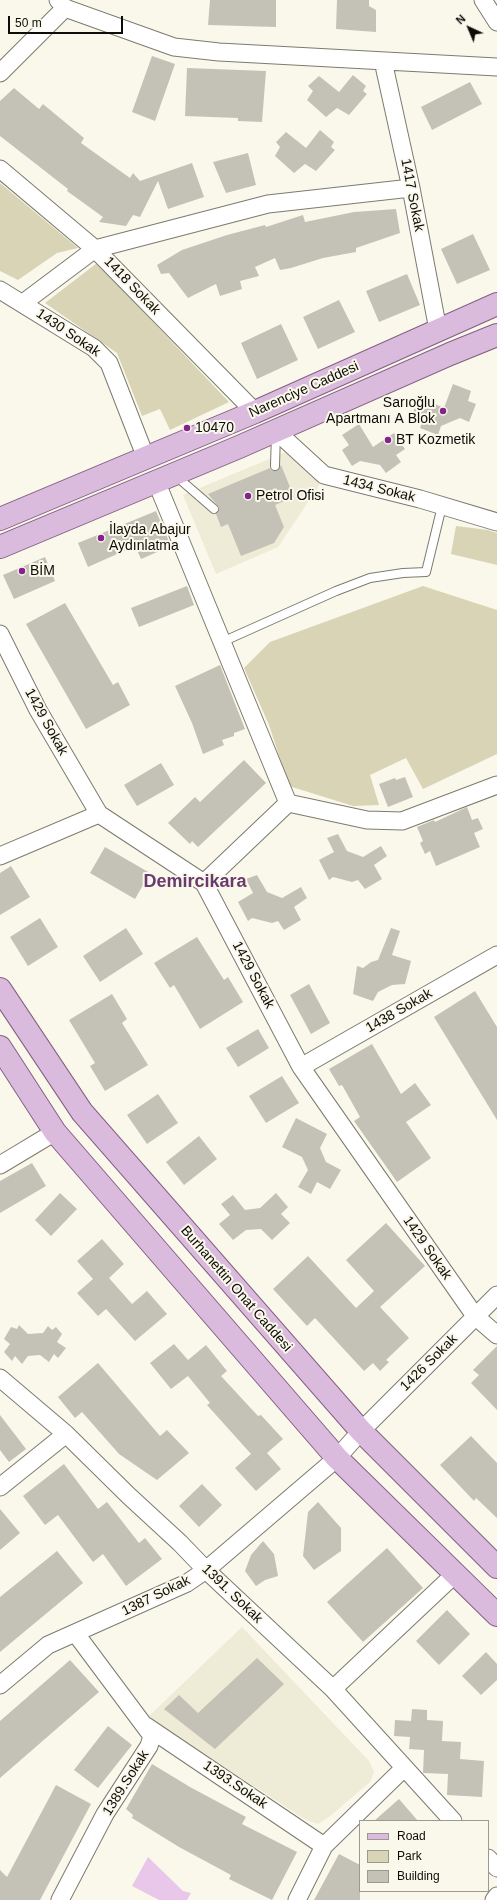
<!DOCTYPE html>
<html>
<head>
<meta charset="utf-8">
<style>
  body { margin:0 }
  #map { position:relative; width:497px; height:1900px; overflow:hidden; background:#faf8eb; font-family:Arial,sans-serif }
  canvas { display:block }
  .legend { position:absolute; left:359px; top:1820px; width:130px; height:72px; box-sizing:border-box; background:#faf8eb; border:1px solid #9b9a90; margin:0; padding:5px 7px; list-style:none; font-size:12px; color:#0d0c08 }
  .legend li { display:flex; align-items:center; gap:8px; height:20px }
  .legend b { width:20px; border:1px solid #9b9a90 }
  .north { position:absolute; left:449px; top:8px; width:40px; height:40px; -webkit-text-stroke:3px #faf8eb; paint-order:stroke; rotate:316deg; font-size:11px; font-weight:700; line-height:16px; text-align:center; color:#0d0c08 }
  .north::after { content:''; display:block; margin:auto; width:14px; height:18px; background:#0d0c08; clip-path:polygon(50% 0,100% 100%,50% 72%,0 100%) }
  .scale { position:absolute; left:8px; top:16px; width:115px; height:18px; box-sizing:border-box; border:2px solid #0d0c08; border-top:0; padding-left:5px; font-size:12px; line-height:14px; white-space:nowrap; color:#0d0c08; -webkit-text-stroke:3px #faf8eb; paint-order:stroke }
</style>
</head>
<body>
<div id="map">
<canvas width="497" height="1900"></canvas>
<ul class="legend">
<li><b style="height:5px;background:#dbbbdd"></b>Road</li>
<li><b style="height:11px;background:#d9d4b6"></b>Park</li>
<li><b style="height:11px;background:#c4c2b6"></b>Building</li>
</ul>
<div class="north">N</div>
<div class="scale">50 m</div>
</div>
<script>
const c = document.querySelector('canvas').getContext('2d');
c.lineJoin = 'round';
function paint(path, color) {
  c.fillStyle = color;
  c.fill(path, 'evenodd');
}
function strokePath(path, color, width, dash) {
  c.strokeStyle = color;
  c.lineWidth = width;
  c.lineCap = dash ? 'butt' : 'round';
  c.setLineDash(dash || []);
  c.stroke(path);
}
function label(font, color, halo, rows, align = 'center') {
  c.font = font + ' Arial,sans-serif';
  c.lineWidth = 4;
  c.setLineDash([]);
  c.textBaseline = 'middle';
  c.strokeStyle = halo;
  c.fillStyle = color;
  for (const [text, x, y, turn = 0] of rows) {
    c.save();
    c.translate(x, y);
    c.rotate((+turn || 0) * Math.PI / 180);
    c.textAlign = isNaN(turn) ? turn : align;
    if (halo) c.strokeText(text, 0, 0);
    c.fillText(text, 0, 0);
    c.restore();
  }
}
const built = new Path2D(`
  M286,452L320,484L278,547L216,574L183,495Z
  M242,1627L369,1761L374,1772L370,1782L329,1817L318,1824L306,1820L148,1717Z`);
const green = new Path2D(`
  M0,184V183L78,248L57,253L18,280L0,271Z
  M97,263L229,402L170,430L160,409L142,416L117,353L45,303Z
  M456,526L488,530L497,533V565L451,554Z
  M423,586L497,610V754L423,789L406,758L370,775L379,805L353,806L289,786L269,725L244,668L270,642Z`);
const water = new Path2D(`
  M148,1857L183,1891L191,1893L187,1900H159L132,1886Z`);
const building = new Path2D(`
  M210,0H276V27L208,25Z
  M337,0H369V6L376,10V32L336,29Z
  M152,56L175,64L155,121L132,112Z
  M187,68L266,71L262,122L238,121V118L185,116Z
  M353,75L366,86L363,91L367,94L349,115L337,108L326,117L307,100L313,91L308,86L319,76L339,92Z
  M470,82L482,104L432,130L421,107Z
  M14,88L39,109L43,104L84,138L81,143L130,178L133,173L140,181L192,163L204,197L168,209L158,181L140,217L133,215L126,226L99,222L103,217L67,191L68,189L0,136V101Z
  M320,130L334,142L331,147L335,150L316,171L305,164L294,173L275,156L280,147L276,142L286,132L306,148Z
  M248,153L256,185L226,193L213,162Z
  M396,209L400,233L356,248V252L323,258L291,268L280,270L275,258L255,267L259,276L240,281L242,289L220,296L216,284L188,298L169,273L161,274L157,265L182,250L227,235L265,225L266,227L303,215L305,222L354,212Z
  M473,234L490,270L457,284L441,249Z
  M407,274L420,305L379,322L366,291Z
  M339,300L355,332L318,349L303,317Z
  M281,324L298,360L257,379L241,343Z
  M453,384L471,391L468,401L476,404L469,422L460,418L441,426L438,435L420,428L423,420L412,415L419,397L444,408Z
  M359,424L373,447L394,433L405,449L396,455L401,462L386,473L380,465L360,461L352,466L342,450L349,445L342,435Z
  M281,465L294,497L275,505L284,527L274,543L241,556L228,524L221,527L216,514L219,510V507L208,494L270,468L272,471H277Z
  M156,511L171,546L141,559L135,546L88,567L78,543Z
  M45,557L55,581L14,599L3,575Z
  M187,586L194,605L139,627L131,608Z
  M65,603L113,685L118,682L130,705L86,729L26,624Z
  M220,665L245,729L234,733V736L222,740L224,745L203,754L192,723L175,686Z
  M244,760L266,783L198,847L192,841L190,844L168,823L195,797L200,802Z
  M161,763L174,785L137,806L124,785Z
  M405,777L413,797L388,807L379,784L395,778L396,780Z
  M467,807L472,820L478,818L483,829L474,833L480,847L436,866L430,851L425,854L420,843L423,841L417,827L434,820L435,822Z
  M338,834L347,851L363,857L381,846L387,856L374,865L382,879L365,889L358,880L352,882L333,877L329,880L319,860L334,852L327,838Z
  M105,847L150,873L135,899L90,873Z
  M11,866L30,897L0,915V873Z
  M257,875L267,892L282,898L301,887L307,898L294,907L301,920L284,930L278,921L272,923L252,918L248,921L238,902L253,893L246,879Z
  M40,918L58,947L28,966L10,937Z
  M126,928L143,954L100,982L83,956Z
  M391,928L400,931L392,955L411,961L405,984L392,985L378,992L373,1001L353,994L357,966L363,968L371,962L378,960Z
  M197,937L224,980L228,977L243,1002L200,1029L174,985L170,988L154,963Z
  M309,984L330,1023L311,1034L290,995Z
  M475,991L497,1027V1120L434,1017Z
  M112,994L127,1019L122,1023L148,1065L105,1091L90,1066L95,1063L69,1020Z
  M258,1029L269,1048L238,1067L226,1048Z
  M372,1044L401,1094L415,1083L431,1105L406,1122L431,1158L397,1182L354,1121L360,1117L342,1085L339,1086L329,1069Z
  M282,1076L299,1103L266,1123L249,1096Z
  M158,1094L178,1123L147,1144L127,1115Z
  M296,1118L327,1134L320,1148L326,1162L341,1170L330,1189L317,1182L311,1194L298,1187L308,1170L302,1157L282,1147Z
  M199,1136L217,1159L184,1185L166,1162Z
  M32,1163L46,1186L0,1213V1181Z
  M60,1193L77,1209L51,1236L35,1220Z
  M276,1193L288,1207L281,1214L290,1223L272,1240L261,1229L246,1230L233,1240L219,1224L230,1215L221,1204L233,1195L245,1210L260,1208Z
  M386,1223L425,1266L380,1307L409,1338L386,1360L389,1362L380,1371L373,1363L364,1371L315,1318L307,1326L273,1289L308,1256L356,1308L374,1291L346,1260Z
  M102,1239L124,1264L109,1278L132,1304L147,1291L167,1314L135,1341L106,1309L98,1316L77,1293L93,1279L77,1261Z
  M19,1325L28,1334L43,1333L48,1326L52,1330L56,1327L62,1334L57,1342L66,1348L58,1358L54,1354L49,1362L40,1355L28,1356L22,1364L15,1356L12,1361L4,1352L10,1344L4,1339L11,1327L17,1329Z
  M174,1344L188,1360L206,1345L227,1371L221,1376L258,1416L261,1415L283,1439L267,1453L281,1469L256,1491L235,1468L251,1454L207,1405L210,1403L188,1376L171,1389L150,1363Z
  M497,1346V1410L471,1383L479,1375L473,1370Z
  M98,1363L160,1436L167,1430L189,1453L157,1480L119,1454L82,1412L75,1418L58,1397Z
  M0,1415L26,1449L9,1462L0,1450Z
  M471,1436L497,1463V1518L476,1498L474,1501L440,1465Z
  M64,1464L98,1509L107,1502L139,1543L145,1538L162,1559L126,1586L103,1554L93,1562L58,1515L45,1525L23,1496Z
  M202,1484L222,1505L199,1527L179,1506Z
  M318,1502L341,1528V1551L314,1570L303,1556L308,1512Z
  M0,1509L20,1533L0,1550Z
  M263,1541L274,1554L278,1576L265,1580L256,1586L245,1571L251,1555Z
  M387,1548L423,1588L363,1642L327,1602Z
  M57,1551L83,1583L0,1652V1597Z
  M447,1610L470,1634L439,1665L416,1641Z
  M486,1652L497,1664V1680L481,1695L462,1676Z
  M257,1658L284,1684L215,1749L164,1709L179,1695L198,1713Z
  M70,1660L99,1692L0,1778V1721Z
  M412,1709L427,1710V1720L443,1721L442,1741L461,1742L460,1759L484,1761L482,1797L447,1795L448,1774L423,1773L424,1750L409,1749L410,1737L394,1736L395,1720L411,1721Z
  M108,1726L132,1745L98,1788L74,1770Z
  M152,1764L190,1787L246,1817L242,1824L297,1852L272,1900L229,1879L231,1875L179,1847L132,1818L133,1815L126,1809Z
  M56,1785L91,1804L40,1900H0V1870L7,1877Z
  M399,1799L418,1821H374Z
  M339,1854L360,1865V1900H314Z`);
const lane = new Path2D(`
  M275,466L276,433
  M176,476L214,509
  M222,642L336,591L370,578L403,573L426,572L442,506`);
const street = new Path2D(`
  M58,0L65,8L174,47L219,52L497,67
  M483,0L497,22
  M383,61L411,188L438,330
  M0,73L65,8
  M0,169L95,249L255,412
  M0,290L94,348L109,363L146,458
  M23,303L95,249L268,204L411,188
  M276,431L324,475L420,499L497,522
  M156,481L288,803
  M0,634L38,710L99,814L204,883L301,1067L475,1316L497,1335
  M0,856L99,814
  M204,883L288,803L367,820L402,821L497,785
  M301,1067L497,955
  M0,1165L55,1132
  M0,1378L66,1434L129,1496L180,1543L206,1570L333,1689L453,1821
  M0,1487L66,1434
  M0,1685L48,1645L187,1583L206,1570L337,1458L361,1431L497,1295
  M333,1689L455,1574
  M146,1726L324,1846
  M488,1858L497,1868
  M60,1900L105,1814L149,1746L152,1736L76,1634
  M297,1900L324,1846L404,1768
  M494,1900L497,1896`);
const primary = new Path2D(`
  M0,519L255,412L497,304
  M0,547L239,447L450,354L497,335
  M0,989L82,1112L361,1431L497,1567
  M0,1047L55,1132L337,1458L497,1615`);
const markers = [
  [443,411,4,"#84238d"],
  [187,428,4,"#84238d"],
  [388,440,4,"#84238d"],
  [248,496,4,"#84238d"],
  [101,538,4,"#84238d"],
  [22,571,4,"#84238d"]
];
const streetNames = [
  ["1417 Sokak",412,195,79],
  ["1418 Sokak",132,286,46],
  ["1430 Sokak",68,333,34],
  ["Narenciye Caddesi",304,390,-24],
  ["1434 Sokak",379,489,14],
  ["1429 Sokak",46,722,61],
  ["1429 Sokak",253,975,62],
  ["1438 Sokak",399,1011,-30],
  ["1429 Sokak",427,1248,55],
  ["Burhanettin Onat Caddesi",236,1289,49],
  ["1426 Sokak",429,1363,-45],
  ["1391. Sokak",232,1594,44],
  ["1387 Sokak",156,1596,-26],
  ["1389.Sokak",126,1783,-58],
  ["1393.Sokak",235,1785,34]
];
const poiNames = [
  ["Sarıoğlu",435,403,"right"],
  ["Apartmanı A Blok",435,419,"right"],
  ["10470",195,428],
  ["BT Kozmetik",396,440],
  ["Petrol Ofisi",256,496],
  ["İlayda Abajur",109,530],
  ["Aydınlatma",109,546],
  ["BİM",30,571]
];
const districtNames = [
  ["Demircikara",195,882]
];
paint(built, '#eeebd6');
paint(green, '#d9d4b6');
paint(water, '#e8c7ea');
paint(building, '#c4c2b6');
strokePath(lane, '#7c7b6f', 10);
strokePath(street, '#7c7b6f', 19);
strokePath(primary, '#836084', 24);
strokePath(lane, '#fff', 8);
strokePath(street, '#fff', 17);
strokePath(primary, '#dbbbdd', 22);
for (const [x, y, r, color] of markers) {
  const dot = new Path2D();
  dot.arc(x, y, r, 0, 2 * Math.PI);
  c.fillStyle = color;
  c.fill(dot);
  strokePath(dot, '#faf8eb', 1.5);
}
label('14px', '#0d0c08', '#faf8eb', streetNames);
label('14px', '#0d0c08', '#faf8eb', poiNames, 'left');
label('bold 18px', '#693a6d', '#faf8eb', districtNames);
</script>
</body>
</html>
